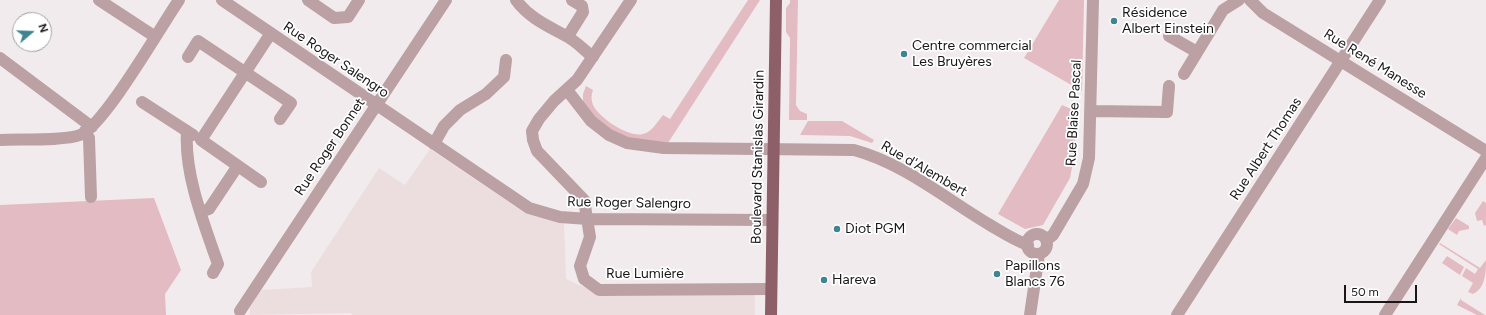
<!DOCTYPE html>
<html>
<head>
<meta charset="utf-8">
<style>
  body { margin:0 }
  #map { position:relative; width:1486px; height:315px; overflow:hidden; background:#f2ebed; font-family:Figtree,sans-serif }
  canvas { display:block }
  .north { position:absolute; left:12px; top:12px; width:40px; height:40px; box-sizing:border-box; background:#fff; border:1px solid #a3a2a2; border-radius:50%; rotate:71deg; font-size:11px; font-weight:700; line-height:16px; text-align:center; color:#181616 }
  .north::after { content:''; display:block; margin:auto; width:14px; height:18px; background:#3f8590; clip-path:polygon(50% 0,100% 100%,50% 72%,0 100%) }
  .scale { position:absolute; left:1344px; top:285px; width:73px; height:18px; box-sizing:border-box; border:2px solid #181616; border-top:0; padding-left:5px; font-size:12px; line-height:14px; white-space:nowrap; color:#181616; -webkit-text-stroke:3px #fff; paint-order:stroke }
</style>
</head>
<body>
<div id="map">
<canvas width="1486" height="315"></canvas>
<div class="north">N</div>
<div class="scale">50 m</div>
</div>
<script>
const c = document.querySelector('canvas').getContext('2d');
c.lineJoin = 'round';
function paint(path, color) {
  c.fillStyle = color;
  c.fill(path, 'evenodd');
}
function strokePath(path, color, width, dash) {
  c.strokeStyle = color;
  c.lineWidth = width;
  c.lineCap = dash ? 'butt' : 'round';
  c.setLineDash(dash || []);
  c.stroke(path);
}
function label(font, color, halo, rows, align = 'center') {
  c.font = font + ' Figtree,sans-serif';
  c.lineWidth = 3.5;
  c.setLineDash([]);
  c.textBaseline = 'middle';
  c.strokeStyle = halo;
  c.fillStyle = color;
  for (const [text, x, y, turn = 0] of rows) {
    c.save();
    c.translate(x, y);
    c.rotate((+turn || 0) * Math.PI / 180);
    c.textAlign = isNaN(turn) ? turn : align;
    if (halo) c.strokeText(text, 0, 0);
    c.fillText(text, 0, 0);
    c.restore();
  }
}
const built = new Path2D(`
  M430,149L515,206L564,223L566,279L586,288L598,296L753,294L755,296V315H352L351,313L250,315V307L261,290L312,287L311,272L379,168L405,185Z`);
const green = new Path2D(`
  M748,0H760L668,143L634,142L601,125L583,103V94L586,86L593,90C591,95 591,100 593,105C599,118 629,138 643,134C652,132 657,122 663,115L670,119Z
  M790,0H798L796,105L800,111L807,114V120H789L790,38L786,32V8L790,3Z
  M1059,0H1084L1082,91L1024,58Z
  M1062,105L1076,111L1075,151L1070,178L1043,225L1025,229L998,214Z
  M808,121H842L874,140L872,143L850,136L800,135Z
  M154,198L181,270L165,294L166,315H0V205Z
  M1483,201L1486,203V225L1484,226L1482,220L1477,221L1475,213Z
  M1456,218L1469,226V229L1459,231L1457,235L1448,229Z
  M1440,243L1480,268L1486,260C1486,271 1486,288 1473,294L1468,292L1473,283L1462,276L1466,268L1475,274L1478,269L1439,244Z
  M1447,256L1464,267L1460,275L1442,263Z
  M1461,298V300L1485,315H1477L1457,305Z`);
const minor = new Path2D(`
  M99,0L154,36
  M222,0L529,208L560,217L588,219L772,220
  M308,0L334,18L348,17L359,0
  M516,0C529,18 548,26 566,36C576,41 585,51 593,57
  M631,0L577,80L554,101L539,119L532,131L533,140L537,151L584,200L590,237L580,266L584,279L599,290L771,289
  M1250,0L1263,13L1486,151
  M568,36L583,12L582,6L572,0
  M1169,36L1197,52
  M188,57L198,41L291,103L280,119
  M0,58L92,127
  M1184,74L1223,10L1239,0
  M567,90L591,121L609,135L627,143L664,148L854,150C903,163 946,199 990,225C1002,232 1014,240 1028,245
  M142,102L193,135
  M1091,111L1167,112L1169,86
  M85,131L89,138L91,197
  M187,131C184,174 204,224 218,264L213,273
  M0,140C18,139 64,141 80,135C104,126 161,26 179,0
  M434,144L444,126L460,110L486,94L504,77L506,60
  M261,182L201,140L271,33
  M201,212L209,209L237,167
  M1027 244a10 10 0 1 1 20 0a10 10 0 1 1-20 0Z
  M1046,240L1053,235L1083,184L1089,158L1093,0
  M240,311L446,0
  M1030,315L1039,254
  M1177,315L1380,0
  M1385,315L1486,158`);
const major = new Path2D(`
  M771,315L776,0`);
const markers = [
  [1114,21,4,"#3f8590"],
  [904,54,4,"#3f8590"],
  [837,229,4,"#3f8590"],
  [997,274,4,"#3f8590"],
  [824,280,4,"#3f8590"]
];
const poiNames = [
  ["Résidence",1122,13],
  ["Albert Einstein",1122,29],
  ["Centre commercial",912,46],
  ["Les Bruyères",912,62],
  ["Diot PGM",845,229],
  ["Papillons",1005,266],
  ["Blancs 76",1005,282],
  ["Hareva",832,280]
];
const streetNames = [
  ["Rue Roger Salengro",336,60,34],
  ["Rue René Manesse",1375,64,32],
  ["Rue Blaise Pascal",1074,113,-87],
  ["Rue Roger Bonnet",330,147,-56],
  ["Rue Albert Thomas",1266,149,-57],
  ["Boulevard Stanislas Girardin",758,157,-89],
  ["Rue d'Alembert",924,169,30],
  ["Rue Roger Salengro",629,203,1],
  ["Rue Lumière",645,274]
];
paint(built, '#ecdddf');
paint(green, '#e3bbc2');
strokePath(minor, '#bba0a4', 12);
strokePath(major, '#8d5f68', 12);
for (const [x, y, r, color] of markers) {
  const dot = new Path2D();
  dot.arc(x, y, r, 0, 2 * Math.PI);
  c.fillStyle = color;
  c.fill(dot);
  strokePath(dot, '#fff', 1.5);
}
label('14px', '#181616', '#fff', poiNames, 'left');
label('14px', '#181616', '#fff', streetNames);
</script>
</body>
</html>
